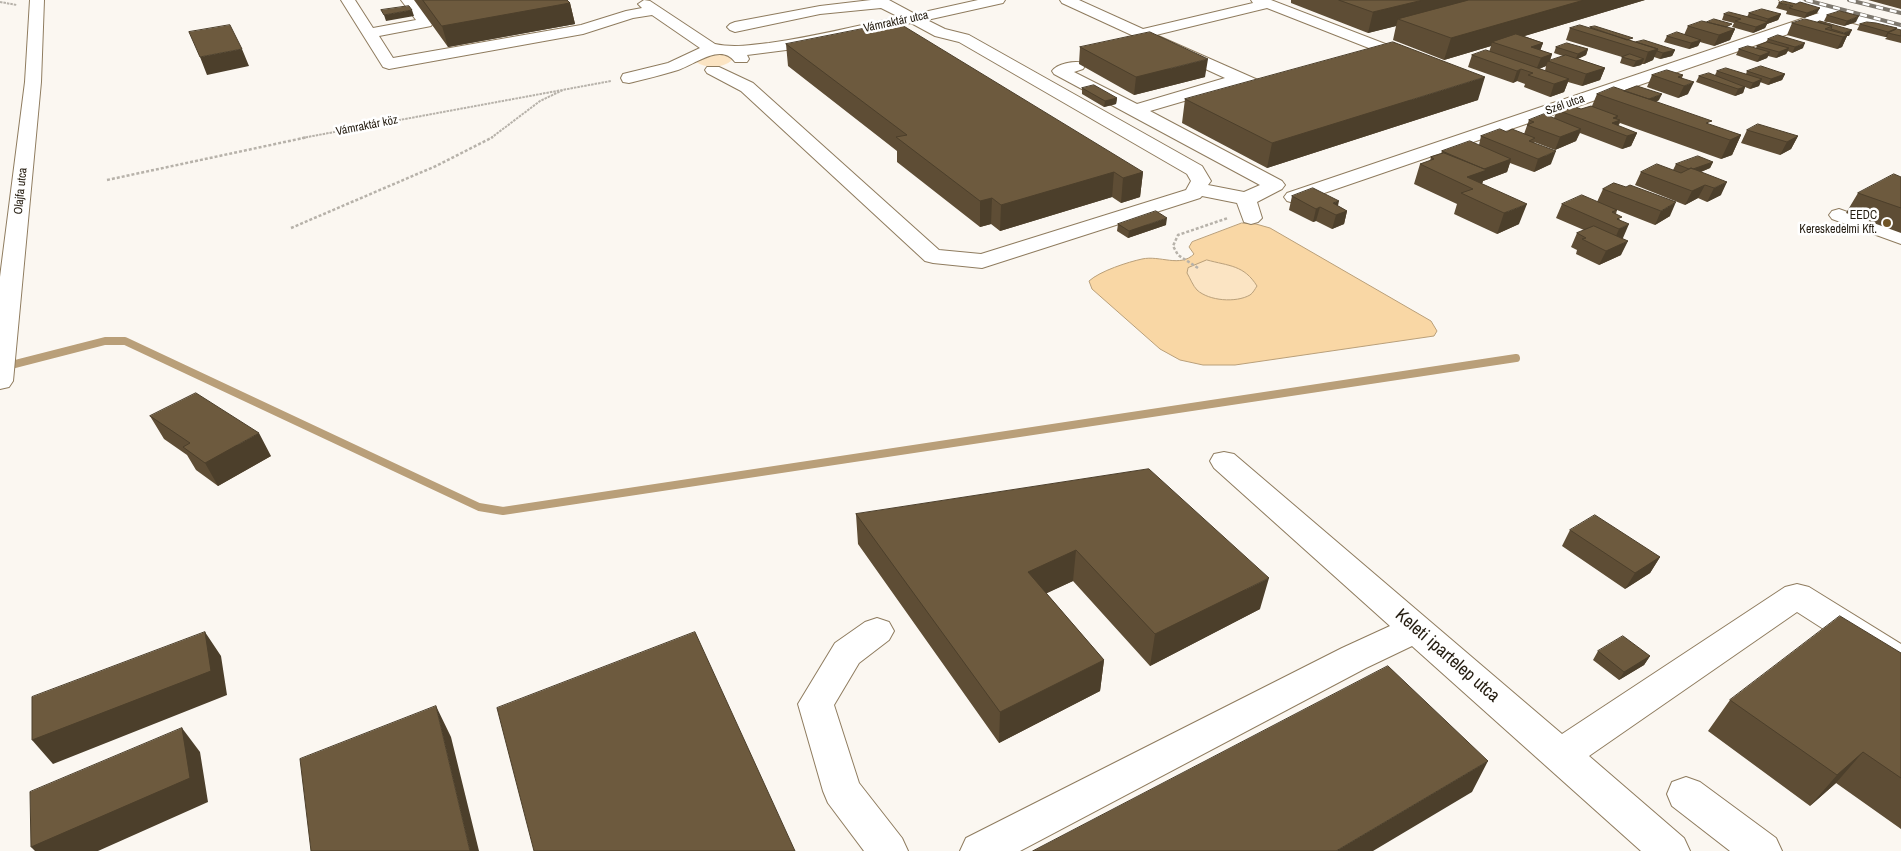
<!DOCTYPE html>
<html>
<head>
<meta charset="utf-8">
<style>
  body { margin:0 }
  canvas { display:block; background:#fbf7f1 }
</style>
</head>
<body>
<canvas width="1901" height="851"></canvas>
<script>
const c = document.querySelector('canvas').getContext('2d');
c.lineJoin = 'round';
function paint(path, color) {
  c.fillStyle = color;
  c.fill(path, 'evenodd');
}
function strokePath(path, color, width, dash) {
  c.strokeStyle = color;
  c.lineWidth = width;
  c.lineCap = dash ? 'butt' : 'round';
  c.setLineDash(dash || []);
  c.stroke(path);
}
function label(font, color, halo, rows, align = 'center') {
  c.font = font + ' "Archivo Narrow",sans-serif';
  c.lineWidth = 5;
  c.setLineDash([]);
  c.textBaseline = 'middle';
  c.strokeStyle = halo;
  c.fillStyle = color;
  for (const [text, x, y, turn = 0] of rows) {
    c.save();
    c.translate(x, y);
    c.rotate((+turn || 0) * Math.PI / 180);
    c.textAlign = isNaN(turn) ? turn : align;
    if (halo) c.strokeText(text, 0, 0);
    c.fillText(text, 0, 0);
    c.restore();
  }
}
const green = new Path2D(`
  M714,54H725L732,58V60C724,68 706,69 696,62V60Z
  M1206,260C1229,266 1244,265 1257,286C1255,289 1253,293 1250,295C1236,303 1208,301 1197,290C1193,286 1190,278 1187,273L1188,268Z`);
const water = new Path2D(`
  M1242,223L1256,224L1270,228L1431,321L1437,331L1434,336L1235,365H1203L1180,360L1160,349L1092,289L1089,281C1100,271 1128,262 1142,259C1160,255 1180,268 1194,254L1189,247L1192,242ZM1207,260C1229,266 1244,265 1257,286C1255,289 1253,293 1250,295C1236,303 1209,301 1197,290C1193,286 1190,278 1187,273L1188,268Z`);
const stream = new Path2D(`
  M0,368L105,341H125L479,507L503,511L1516,358`);
const pathFar1 = new Path2D(`
  M0,2L17,5
  M302,138L611,81
  M491,138L540,101L563,90`);
const path = new Path2D(`
  M107,180L308,137
  M291,228L436,166L493,137
  M1198,268L1178,255L1173,246L1178,235L1228,218`);
const minor = new Path2D(`
  M30,0H44L41,82L13,381L9,387L0,389V277L25,82Z
  M341,0H355L373,28L416,20L401,0H415L433,23L431,26L426,27L379,36L393,58L581,25L626,11L642,8L638,4L644,0L650,1L715,44C733,48 751,45 769,43C813,37 856,26 899,17L881,8L820,14L735,32L730,30L727,27L730,24L735,22L820,6L871,0H889L915,14L978,0H1005L1003,3L927,20L945,29L969,35L1202,166L1211,181L1208,185L1244,192L1260,185L1054,74L1052,71C1057,64 1074,60 1083,63L1085,66L1083,69L1074,72L1137,104L1225,78L1062,3L1060,0H1079L1143,29L1253,3L1251,0H1271L1401,50L1403,53C1398,60 1380,64 1371,61L1369,58L1371,55L1379,52L1267,8L1156,35L1267,84L1281,81L1287,82L1289,86L1287,90L1265,95L1239,85L1150,111L1282,181L1285,185L1282,189L1257,202L1262,218L1258,222L1251,224L1244,222L1237,203L1202,196L1200,198L982,268L933,263L925,261L741,91L707,73L705,70L707,67H719L753,83L939,250L981,254L1186,190L1191,181L1187,174L959,42L935,36L911,23L794,49L747,55L749,59L747,62H735C721,42 694,65 678,70C662,75 645,79 629,83L623,82L621,78L623,74L668,63L700,48L652,15L633,18L583,34L389,69L383,67Z
  M1779,0H1802L1901,26V36L1835,18L1301,201L1294,203L1287,201L1284,197L1287,193L1819,13L1781,3Z
  M1839,209L1901,231V244L1832,219L1829,215L1832,211Z
  M1224,452L1234,454L1562,734L1785,587L1797,584L1809,587L1901,644V675L1889,671L1797,612L1589,756L1684,838L1690,851H1641L1412,646L1366,668L1020,851H960L966,838L1342,648L1390,626L1214,468L1210,461L1214,454Z
  M877,618L889,622L894,631L889,640L859,663L834,705L859,783L902,838L908,851H864L828,803L823,791L798,704L835,643L865,622Z
  M1686,777L1700,782L1776,838L1782,851H1730L1672,806L1667,794L1672,782Z`);
const rail = new Path2D(`
  M1806,0L1901,25
  M1849,0L1901,13`);
const wall = new Path2D(`
  M414,0H567L570,3L575,24L448,47Z
  M1291,0H1645L1524,36L1543,43L1540,50L1552,54L1550,61L1563,56L1554,53L1556,47L1588,49L1586,55L1578,59L1605,68L1600,80L1582,86L1568,82L1564,92L1550,97L1524,87L1525,84L1517,81L1513,83L1468,67L1472,55L1489,52L1491,46L1444,60L1393,40L1396,26L1368,33L1291,3ZM1546,66L1545,71L1539,69Z
  M1868,0H1901V9Z
  M1779,3L1817,13L1804,18L1786,14L1787,11L1776,8Z
  M1749,13L1781,14L1778,20L1767,24L1765,28L1753,33L1732,27L1734,23L1722,20L1724,14L1747,17Z
  M1827,15L1856,22L1844,26L1824,21Z
  M1820,21L1849,36H1847L1842,47L1837,49L1787,35L1792,23L1818,22Z
  M1860,24L1897,28L1896,30H1901V43L1885,39L1887,37H1885L1857,30Z
  M1688,26L1731,28L1735,29L1730,40L1714,46L1700,42L1698,46L1689,49L1664,42L1667,36L1684,35Z
  M1590,27L1636,42L1675,50L1672,56L1660,59L1654,57L1653,60L1644,64H1642L1641,65L1633,67L1620,63L1622,57L1566,40L1570,28H1590Z
  M1768,39L1803,48L1792,53L1788,51L1786,54L1776,58L1768,56L1767,58L1757,62L1736,55L1739,49L1756,48L1757,46L1766,42Z
  M786,44L1143,172L1140,197L1121,203L1112,197L1000,231L991,224L980,227L897,162V151L788,66Z
  M1080,47L1205,77L1134,95L1079,64Z
  M1717,71L1746,74L1747,71L1785,74L1782,80L1768,85L1760,82L1759,86L1750,89L1745,87L1743,93L1735,96L1696,82L1699,76L1715,75Z
  M1652,75H1683L1682,78L1688,94L1678,98L1647,87Z
  M1082,88L1117,98L1116,104L1104,107L1082,94Z
  M1624,91L1659,100L1656,102L1710,125L1741,135L1732,155L1721,159L1620,123L1618,126L1637,133L1631,146L1622,149L1580,133L1576,141L1555,150L1534,142L1551,164L1534,172L1510,163L1507,172L1483,181L1482,184L1519,224L1497,234L1454,214L1457,204L1414,184L1420,164L1430,161L1431,157L1441,154L1442,151L1479,145L1481,136L1507,132L1524,134L1529,120L1554,118L1557,110L1581,109L1592,106L1597,94Z
  M1185,99L1478,100L1267,168L1182,123Z
  M1747,130L1798,136L1791,149L1780,155L1741,143Z
  M1713,162L1710,168L1701,172L1721,195L1707,202L1698,198L1685,205L1635,185L1641,172L1673,170L1676,164Z
  M1901,177V233L1846,213L1858,193Z
  M1614,183L1670,216L1655,225L1617,210L1616,214L1620,220L1623,238L1622,239L1621,255L1599,265L1576,254L1577,250L1571,247L1577,233L1584,230L1556,218L1562,204L1597,202L1603,189Z
  M1292,196L1338,206L1347,211L1344,224L1332,229L1316,221L1313,222L1289,210Z
  M1118,224L1166,225L1128,238L1117,231Z
  M150,416L271,456L218,486L196,470L187,455L164,439Z
  M1149,469L1260,609L1150,666L1073,581L1046,593L1104,660L1100,691L999,743L858,544L856,514Z
  M1570,530L1660,557L1650,573L1625,589L1562,546Z
  M1598,651L1650,656L1644,665L1619,680L1593,660Z
  M1901,653V829L1836,783L1810,806L1708,731L1730,700Z`);
const shadedWall = new Path2D(`
  M1423,0H1497L1398,19L1396,26L1368,33L1373,12Z
  M1584,0H1645L1498,44L1492,42L1491,46L1444,60L1451,38Z
  M570,3L575,24L448,47L442,26Z
  M1820,8L1817,13L1804,18L1807,13Z
  M412,10L414,16L386,21L384,15Z
  M1781,14L1778,20L1767,24L1765,28L1753,33L1756,27L1766,23L1768,19Z
  M1859,16L1856,22L1844,26L1847,21Z
  M1897,28L1894,34L1888,33L1887,37H1885L1888,32Z
  M1735,29L1730,40L1714,46L1719,35Z
  M1852,30L1849,36H1847L1842,47L1837,49L1843,37H1842L1844,33Z
  M1701,40L1698,46L1689,49L1691,43Z
  M1543,43L1539,54L1531,47Z
  M1805,43L1803,48L1792,53L1795,47Z
  M1789,48L1786,54L1776,58L1779,52Z
  M242,49L249,66L207,75L200,57Z
  M1588,49L1586,55L1575,60L1578,54Z
  M1658,49L1653,60L1644,64L1648,52Z
  M1675,50L1672,56L1660,59L1663,53Z
  M1770,52L1767,58L1757,62L1760,56Z
  M1552,54L1549,62L1548,61L1546,66L1536,70L1541,58Z
  M1208,59L1205,77L1134,95L1136,77Z
  M1644,59L1641,65L1633,67L1636,61Z
  M1605,68L1600,80L1582,86L1586,74Z
  M1521,69L1517,81L1513,83L1517,71Z
  M1785,74L1782,80L1768,85L1771,79Z
  M1485,77L1478,100L1267,168L1272,143Z
  M1569,79L1564,92L1550,97L1554,84Z
  M1762,79L1759,86L1750,89L1753,83Z
  M1694,82L1688,94L1678,98L1684,86Z
  M1745,87L1743,93L1735,96L1738,89Z
  M1662,94L1659,100L1644,107L1646,100Z
  M1117,98L1116,104L1104,107L1105,101Z
  M1618,116L1615,122L1620,120L1616,132L1608,129L1613,118Z
  M1581,129L1576,141L1555,150L1560,137Z
  M1637,133L1631,146L1622,149L1627,136Z
  M1741,135L1732,155L1721,159L1730,140Z
  M1798,136L1791,149L1780,155L1787,142Z
  M1556,151L1551,164L1534,172L1538,159Z
  M1511,159L1507,172L1483,181L1480,189H1473L1467,177L1482,169Z
  M1713,162L1710,168L1688,177L1691,170Z
  M1114,172L1112,197L1000,231L1001,205Z
  M1143,172L1140,197L1121,203L1123,178Z
  M1727,182L1721,195L1707,202L1714,188Z
  M1705,185L1698,198L1685,205L1692,191Z
  M992,198L991,224L980,227V201Z
  M1339,201L1336,215L1347,211L1344,224L1332,229L1336,215L1333,203Z
  M1676,202L1670,216L1655,225L1661,211Z
  M1527,204L1519,224L1497,234L1504,213Z
  M1320,207L1316,221L1313,222L1316,209Z
  M1167,218L1166,225L1128,238L1129,231Z
  M1629,224L1623,238L1613,243L1619,229Z
  M1628,241L1621,255L1599,265L1606,251Z
  M259,433L271,456L218,486L205,463Z
  M1076,550L1073,581L1026,603L1028,572Z
  M1660,557L1650,573L1625,589L1635,573Z
  M1269,578L1260,609L1150,666L1155,634Z
  M205,632L221,656L227,695L53,764L32,740Z
  M1650,656L1644,665L1619,680L1624,672Z
  M1104,660L1100,691L999,743L1000,712Z
  M436,706L451,737L479,851H470Z
  M182,728L200,752L208,802L98,851H35L31,847Z
  M1863,752L1836,783L1810,806L1837,775Z
  M1488,761L1472,792L1373,851H1336Z`);
const building = new Path2D(`
  M423,0H567L570,3L442,26Z
  M1339,0H1423L1373,12Z
  M1469,0H1584L1451,38L1398,19Z
  M1783,1L1796,4L1800,2L1820,8L1807,13L1789,8L1793,6L1779,3Z
  M409,6L412,10L384,15L381,10Z
  M1762,9L1781,14L1768,19L1749,13Z
  M1840,11L1859,16L1847,21L1827,15Z
  M1729,12L1768,22L1756,27L1735,21L1741,19L1724,14Z
  M1714,19L1732,24L1726,27L1707,22Z
  M1805,19L1832,26L1825,29L1848,35L1843,37L1792,23Z
  M1702,21L1735,29L1719,35L1688,26Z
  M1820,21L1852,30L1844,33L1831,29L1832,26L1818,22Z
  M897,22L1143,172L1123,178L1114,172L1001,205L992,198L980,201L896,137L907,135L786,44Z
  M1867,22L1876,23L1897,28L1888,32L1860,24Z
  M230,25L242,49L200,57L189,32Z
  M1580,25L1658,49L1648,52L1570,28Z
  M1595,26L1633,38L1627,40L1590,27Z
  M1897,29L1901,30V36L1888,33Z
  M1150,32L1208,59L1136,77L1080,47Z
  M1677,32L1701,40L1691,43L1667,36Z
  M1516,34L1543,43L1531,47L1552,54L1541,58L1492,42Z
  M1778,35L1805,43L1795,47L1768,39Z
  M1644,40L1675,50L1663,53L1657,51L1658,49L1636,42Z
  M1393,42L1485,77L1272,143L1185,99Z
  M1767,42L1789,48L1779,52L1757,46Z
  M1567,43L1588,49L1578,54L1556,47Z
  M1748,46L1770,52L1760,56L1739,49Z
  M1486,50L1569,79L1554,84L1528,75L1533,73L1521,69L1517,71L1472,55Z
  M1630,54L1644,59L1636,61L1622,57Z
  M1566,55L1605,68L1586,74L1548,61Z
  M1761,66L1785,74L1771,79L1747,71Z
  M1726,68L1762,79L1753,83L1717,71Z
  M1667,70L1683,75L1678,77L1694,82L1684,86L1652,75Z
  M1709,73L1745,87L1738,89L1699,76Z
  M1094,85L1117,98L1105,101L1082,88Z
  M1637,86L1662,94L1649,99L1624,91Z
  M1614,87L1712,121L1706,123L1741,135L1730,140L1597,94Z
  M1570,105L1581,109L1591,106L1618,116L1613,118L1620,120L1612,123L1637,133L1627,136L1557,110Z
  M1544,114L1581,129L1560,137L1527,125L1534,122L1529,120Z
  M1758,124L1798,136L1787,142L1747,130Z
  M1500,129L1507,132L1512,129L1535,138L1529,141L1556,151L1538,159L1481,136Z
  M1470,141L1511,159L1484,169L1442,151Z
  M1444,153L1487,170L1467,177L1527,204L1504,213L1461,193L1473,189L1420,164L1434,159L1431,157Z
  M1698,156L1713,162L1693,169L1691,168L1689,169L1676,164Z
  M1657,164L1681,173L1691,168L1727,182L1714,188L1705,185L1692,191L1641,172Z
  M1894,174L1901,177V208L1858,193Z
  M1614,183L1626,187L1630,185L1676,202L1661,211L1603,189Z
  M1313,188L1339,201L1333,203L1347,211L1336,215L1320,207L1316,209L1292,196Z
  M1582,195L1617,210L1612,212L1622,217L1617,219L1629,224L1619,229L1562,204Z
  M1156,211L1167,218L1129,231L1118,224Z
  M1594,226L1628,241L1606,251L1582,239L1586,238L1577,233Z
  M196,393L259,433L205,463L183,447L190,443L150,416Z
  M1149,469L1269,578L1155,634L1076,550L1028,572L1104,660L1000,712L856,514Z
  M1595,515L1660,557L1635,573L1570,530Z
  M1840,616L1901,653V778L1863,752L1837,775L1730,700Z
  M205,632L211,671L32,740V697Z
  M695,632L795,851H534L497,708Z
  M1623,636L1650,656L1624,672L1598,651Z
  M1388,666L1488,761L1336,851H1033Z
  M436,706L470,851H311L300,759Z
  M182,728L190,778L31,847L30,792Z`);
const markers = [
  [1887,223,5,"#715528"]
];
const farStreetnames = [
  ["Vámraktár utca",896,22,-12],
  ["Szél utca",1565,105,-19],
  ["Vámraktár köz",367,126,-11],
  ["Olajfa utca",21,191,-84]
];
const farPoinames = [
  ["EEDC",1877,216],
  ["Kereskedelmi Kft.",1877,230]
];
const nearStreetnames = [
  ["Keleti ipartelep utca",1447,656,41]
];
paint(green, '#fbe4c3');
paint(water, '#f9d7a5');
strokePath(water, '#b99f79', 1);
strokePath(stream, '#b99f79', 8);
strokePath(minor, '#8f7c5f', 2);
strokePath(pathFar1, '#b7b2aa', 2, [2.5, 1]);
strokePath(path, '#b7b2aa', 2.5, [3, 2]);
paint(minor, '#fff');
strokePath(rail, '#7d776d', 4);
strokePath(rail, '#fff', 2.5, [7]);
paint(wall, '#5e4d35');
paint(shadedWall, '#4c3f2b');
paint(building, '#6d5a3e');
strokePath(building, '#4c3f2b', 1);
for (const [x, y, r, color] of markers) {
  const dot = new Path2D();
  dot.arc(x, y, r, 0, 2 * Math.PI);
  c.fillStyle = color;
  c.fill(dot);
  strokePath(dot, '#fff', 2);
}
label('12px', '#251d11', '#fff', farStreetnames);
label('12px', '#251d11', '#fff', farPoinames, 'right');
label('18px', '#251d11', '#fff', nearStreetnames);
</script>
</body>
</html>
